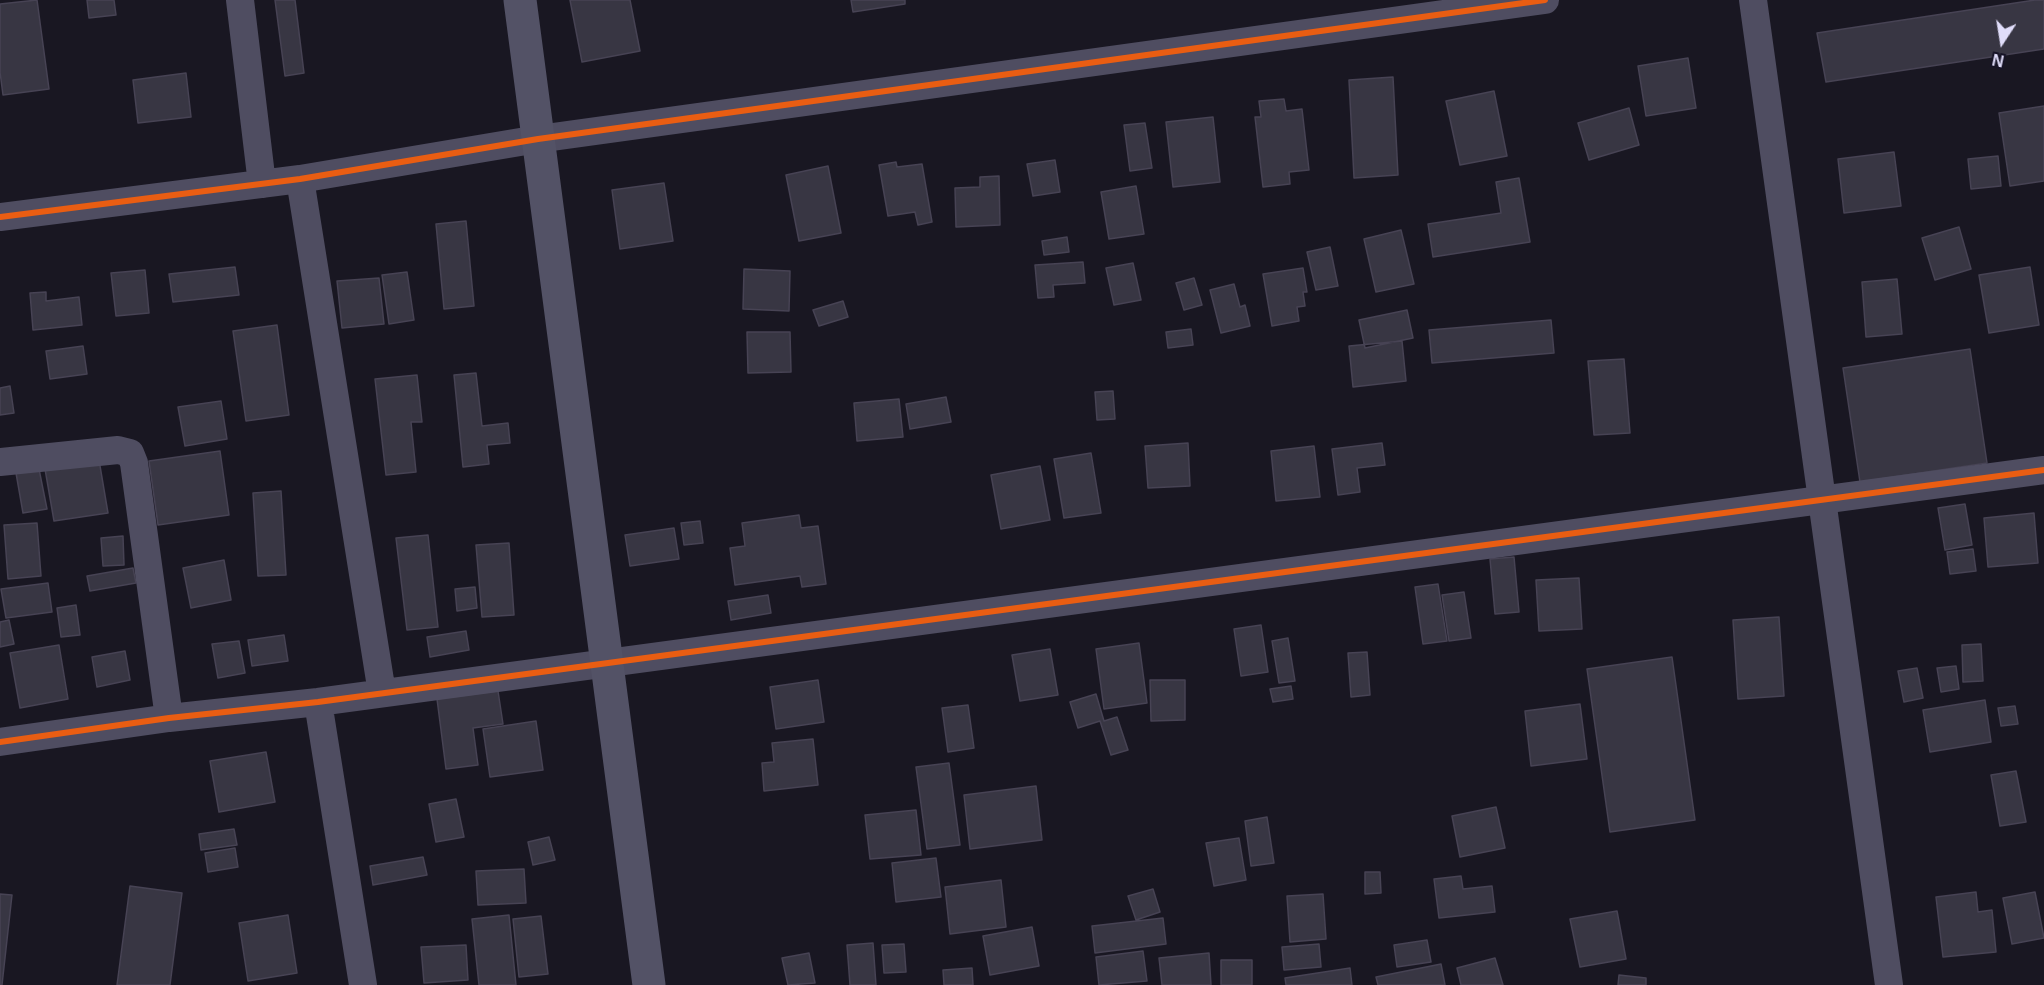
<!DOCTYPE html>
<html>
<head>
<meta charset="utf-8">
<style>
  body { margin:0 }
  #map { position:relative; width:2044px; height:985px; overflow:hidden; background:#191722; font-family:Arial,sans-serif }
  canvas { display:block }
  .north { position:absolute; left:1972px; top:12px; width:60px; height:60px; -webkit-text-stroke:4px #161326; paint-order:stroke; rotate:192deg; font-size:16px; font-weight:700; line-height:24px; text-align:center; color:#e0ddfa }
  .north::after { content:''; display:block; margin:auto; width:21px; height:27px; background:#e0ddfa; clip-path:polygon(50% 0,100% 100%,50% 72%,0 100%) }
</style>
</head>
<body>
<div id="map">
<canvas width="2044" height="985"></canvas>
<div class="north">N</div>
</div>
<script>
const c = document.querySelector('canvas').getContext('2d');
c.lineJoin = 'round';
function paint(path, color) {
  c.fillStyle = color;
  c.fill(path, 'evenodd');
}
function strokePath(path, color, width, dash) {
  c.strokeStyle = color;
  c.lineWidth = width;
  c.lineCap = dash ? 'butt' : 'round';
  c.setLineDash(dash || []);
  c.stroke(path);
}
const building = new Path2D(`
  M37,0L49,89L3,95L0,72V4Z
  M87,0H114L116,15L89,18Z
  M275,0H295L304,73L285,76Z
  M570,0H630L640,51L582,62Z
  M851,0H905V4L853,12Z
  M2035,0H2044V49L1826,82L1817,33Z
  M1688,58L1696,108L1646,116L1638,66Z
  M186,73L191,117L138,123L133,80Z
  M1393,77L1398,175L1354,178L1349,80Z
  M1494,91L1507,156L1460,165L1446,101Z
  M1284,99L1286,111L1302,109L1309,170L1289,172L1290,184L1263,187L1255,117H1261L1259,101Z
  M2044,106V181L2010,186L1999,113Z
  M1629,108L1639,145L1589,160L1578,123Z
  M1213,117L1220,182L1173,187L1166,122Z
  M1145,123L1152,168L1130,171L1124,125Z
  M1894,152L1901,206L1844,213L1838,159Z
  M1998,156L2001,186L1971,189L1968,159Z
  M1055,160L1060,192L1033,196L1027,164Z
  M896,162L897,167L922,164L932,222L918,225L915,212L888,216L879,165Z
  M828,166L841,233L799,241L786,175Z
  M999,176L1000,225L956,227L955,188L980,187V177Z
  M1519,178L1530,242L1433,257L1428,224L1501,213L1496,182Z
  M664,183L673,241L620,249L612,190Z
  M1136,186L1144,234L1109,239L1101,192Z
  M466,221L474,306L444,309L436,224Z
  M1959,227L1971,269L1935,280L1922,238Z
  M1401,230L1414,284L1376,292L1364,239Z
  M1067,237L1069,252L1044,255L1042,241Z
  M1330,247L1338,286L1316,290L1307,252Z
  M1083,262L1085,283L1053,285L1054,297L1038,298L1035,265Z
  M1133,263L1141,300L1114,305L1106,268Z
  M235,267L239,295L173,302L169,274Z
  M2030,267L2039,325L1989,333L1979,275Z
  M1303,268L1307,292H1303L1305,306L1297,307L1299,321L1272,326L1263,274Z
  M744,269L790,271L789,311L743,309Z
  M145,270L149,313L116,316L111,273Z
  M407,272L414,320L389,324L382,275Z
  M379,278L384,324L342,328L337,281Z
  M1194,278L1202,305L1184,310L1176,283Z
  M1897,279L1902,334L1866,337L1862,282Z
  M1234,284L1240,307L1245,305L1250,326L1221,333L1210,290Z
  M46,292V301L79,297L82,325L33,330L30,293Z
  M843,301L848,317L819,326L813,310Z
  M1407,310L1413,338L1365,348L1359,320Z
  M1551,320L1554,353L1432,363L1429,330Z
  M277,325L289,415L246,421L233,331Z
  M1191,329L1193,345L1168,348L1166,332Z
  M747,332H790L791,372L748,373Z
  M1402,341L1406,381L1353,387L1349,346Z
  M83,346L87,374L50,379L46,351Z
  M1970,349L1987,463L1860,482L1843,368Z
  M1624,359L1630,433L1594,435L1588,361Z
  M476,373L482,426L508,423L510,443L487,445L489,464L463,467L454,375Z
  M417,375L422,422H411L416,472L386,475L375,379Z
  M10,386L14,413L0,415V388Z
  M1113,391L1115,419L1097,420L1095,392Z
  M946,397L951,422L910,429L906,404Z
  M899,399L903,437L857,441L854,403Z
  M221,401L227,439L185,446L178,407Z
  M1188,443L1190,486L1148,488L1145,446Z
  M1382,443L1385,465L1357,468L1360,492L1338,495L1332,449Z
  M1314,446L1320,497L1276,501L1271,451Z
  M220,451L229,515L158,525L149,461Z
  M1091,453L1101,513L1064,518L1054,459Z
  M99,460L108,513L54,521L45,469Z
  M1040,466L1050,520L1001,529L991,475Z
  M39,469L47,509L23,513L16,473Z
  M281,491L286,575L258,576L253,493Z
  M1965,504L1972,545L1945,550L1938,508Z
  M2034,513L2038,563L1988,567L1984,518Z
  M799,515L801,528L818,526L826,584L802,587L800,576L735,585L730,548L745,546L742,523Z
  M700,521L703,543L684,545L681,523Z
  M37,523L41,576L8,579L4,525Z
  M674,528L679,559L630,566L625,535Z
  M428,535L438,627L407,630L396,538Z
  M123,536L124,565L103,566L101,538Z
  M509,543L514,615L482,617L476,545Z
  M1973,549L1976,571L1950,574L1947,552Z
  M1514,557L1519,612L1495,614L1490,559Z
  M224,560L231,600L191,608L183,568Z
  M133,568L136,583L90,591L87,576Z
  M1579,578L1582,629L1539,631L1536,580Z
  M48,583L52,612L6,618L1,589Z
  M1438,584L1447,641L1423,644L1415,587Z
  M475,587L477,608L457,611L455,589Z
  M1464,592L1471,638L1449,641L1442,595Z
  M768,595L771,613L731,620L728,601Z
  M76,605L80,635L61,637L57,608Z
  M1779,617L1784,696L1738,699L1733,620Z
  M9,620L14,644L0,647V622Z
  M1261,625L1268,672L1241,676L1234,629Z
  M466,631L469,650L430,657L427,637Z
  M284,635L288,661L252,666L248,640Z
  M1288,638L1295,681L1279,683L1272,641Z
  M239,641L245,673L218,678L212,644Z
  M1139,643L1147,703L1104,709L1096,649Z
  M1981,644L1983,681L1963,682L1962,645Z
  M59,645L68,699L20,708L10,653Z
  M1050,649L1058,695L1020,701L1012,655Z
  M125,651L130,680L97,687L92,657Z
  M1367,652L1370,695L1351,697L1348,653Z
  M1672,657L1695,820L1610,832L1587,669Z
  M1956,666L1959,689L1941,692L1937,668Z
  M1917,668L1923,698L1904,702L1898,671Z
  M818,680L824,722L776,729L770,687Z
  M1150,680H1185V720L1151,721Z
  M1291,686L1293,699L1273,702L1270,689Z
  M498,691L503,724L473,728L478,765L446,769L437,699Z
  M1096,694L1104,721L1117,717L1128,750L1111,755L1100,721L1078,728L1070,702Z
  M1985,700L1991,742L1930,752L1923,710Z
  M1580,704L1587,759L1531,766L1525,711Z
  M968,705L974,748L948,752L942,708Z
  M2015,706L2018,724L2001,726L1998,708Z
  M536,721L543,770L490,777L483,729Z
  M813,739L818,785L764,791L762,763L774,762L772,743Z
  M266,752L275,802L219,812L210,761Z
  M949,763L960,845L927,849L916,767Z
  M2016,771L2026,822L2000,826L1991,775Z
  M1036,786L1042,840L970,849L964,795Z
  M456,799L464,837L436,842L429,804Z
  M1496,807L1505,848L1460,857L1452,816Z
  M916,810L921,855L870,859L865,815Z
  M1267,817L1274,863L1251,866L1245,821Z
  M234,829L237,845L201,850L199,834Z
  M549,837L555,860L533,865L528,842Z
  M1239,838L1246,880L1214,886L1206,843Z
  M235,848L238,867L208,872L205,853Z
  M423,857L427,875L373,885L370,866Z
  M936,858L941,897L896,902L892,863Z
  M524,869L526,903L478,905L476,871Z
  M1365,872H1380L1381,893L1365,894Z
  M1461,876L1463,889L1492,886L1495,912L1439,918L1434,879Z
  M1001,880L1006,927L950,934L945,887Z
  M130,886L182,893L170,985H117Z
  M1153,889L1160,912L1136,920L1128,896Z
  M1976,892L1978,912L1992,910L1996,952L1943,957L1936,897Z
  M2035,892L2044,938L2012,944L2003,898Z
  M0,894L12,895L2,985H0Z
  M1323,894L1326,939L1290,942L1287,896Z
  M1617,911L1626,959L1580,967L1570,919Z
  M288,915L297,973L248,981L239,923Z
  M509,915L516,985H479L472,919Z
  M541,916L548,974L519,977L513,919Z
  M1163,918L1166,944L1095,953L1092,926Z
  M1032,927L1039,966L990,975L983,936Z
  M1427,940L1431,962L1397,967L1394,945Z
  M873,943L876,985H850L847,945Z
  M904,944L906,972L884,973L882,945Z
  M1319,944L1321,967L1284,970L1282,947Z
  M466,945L468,980L424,983L421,947Z
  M1143,951L1147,981L1099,985L1096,957Z
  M809,953L815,983L788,985L782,958Z
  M1209,953L1211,985H1162L1159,958Z
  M1495,958L1503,985H1461L1457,968Z
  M1221,960H1252V985H1221Z
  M1441,964L1445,985H1378L1376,977Z
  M972,968L973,985H944L943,970Z
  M1350,968L1352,985H1286L1285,978Z
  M1619,975L1646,978V985H1618Z`);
const street = new Path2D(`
  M240,0L262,184
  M1753,0L1889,985
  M300,179L382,693
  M0,217L300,179L538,139L1545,0
  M0,462L118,450L130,453L134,463L169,718
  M318,702L363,985
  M0,742L169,718L318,702L2044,470`);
const secondary = new Path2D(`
  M520,0L649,985`);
const cycleway = new Path2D(`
  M0,217L300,179L538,139L1545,0
  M0,742L169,718L318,702L2044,470`);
paint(building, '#383643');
strokePath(building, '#474354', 1.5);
strokePath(street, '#4f4d61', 28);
strokePath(secondary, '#535266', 33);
strokePath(cycleway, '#e95d12', 6);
</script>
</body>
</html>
